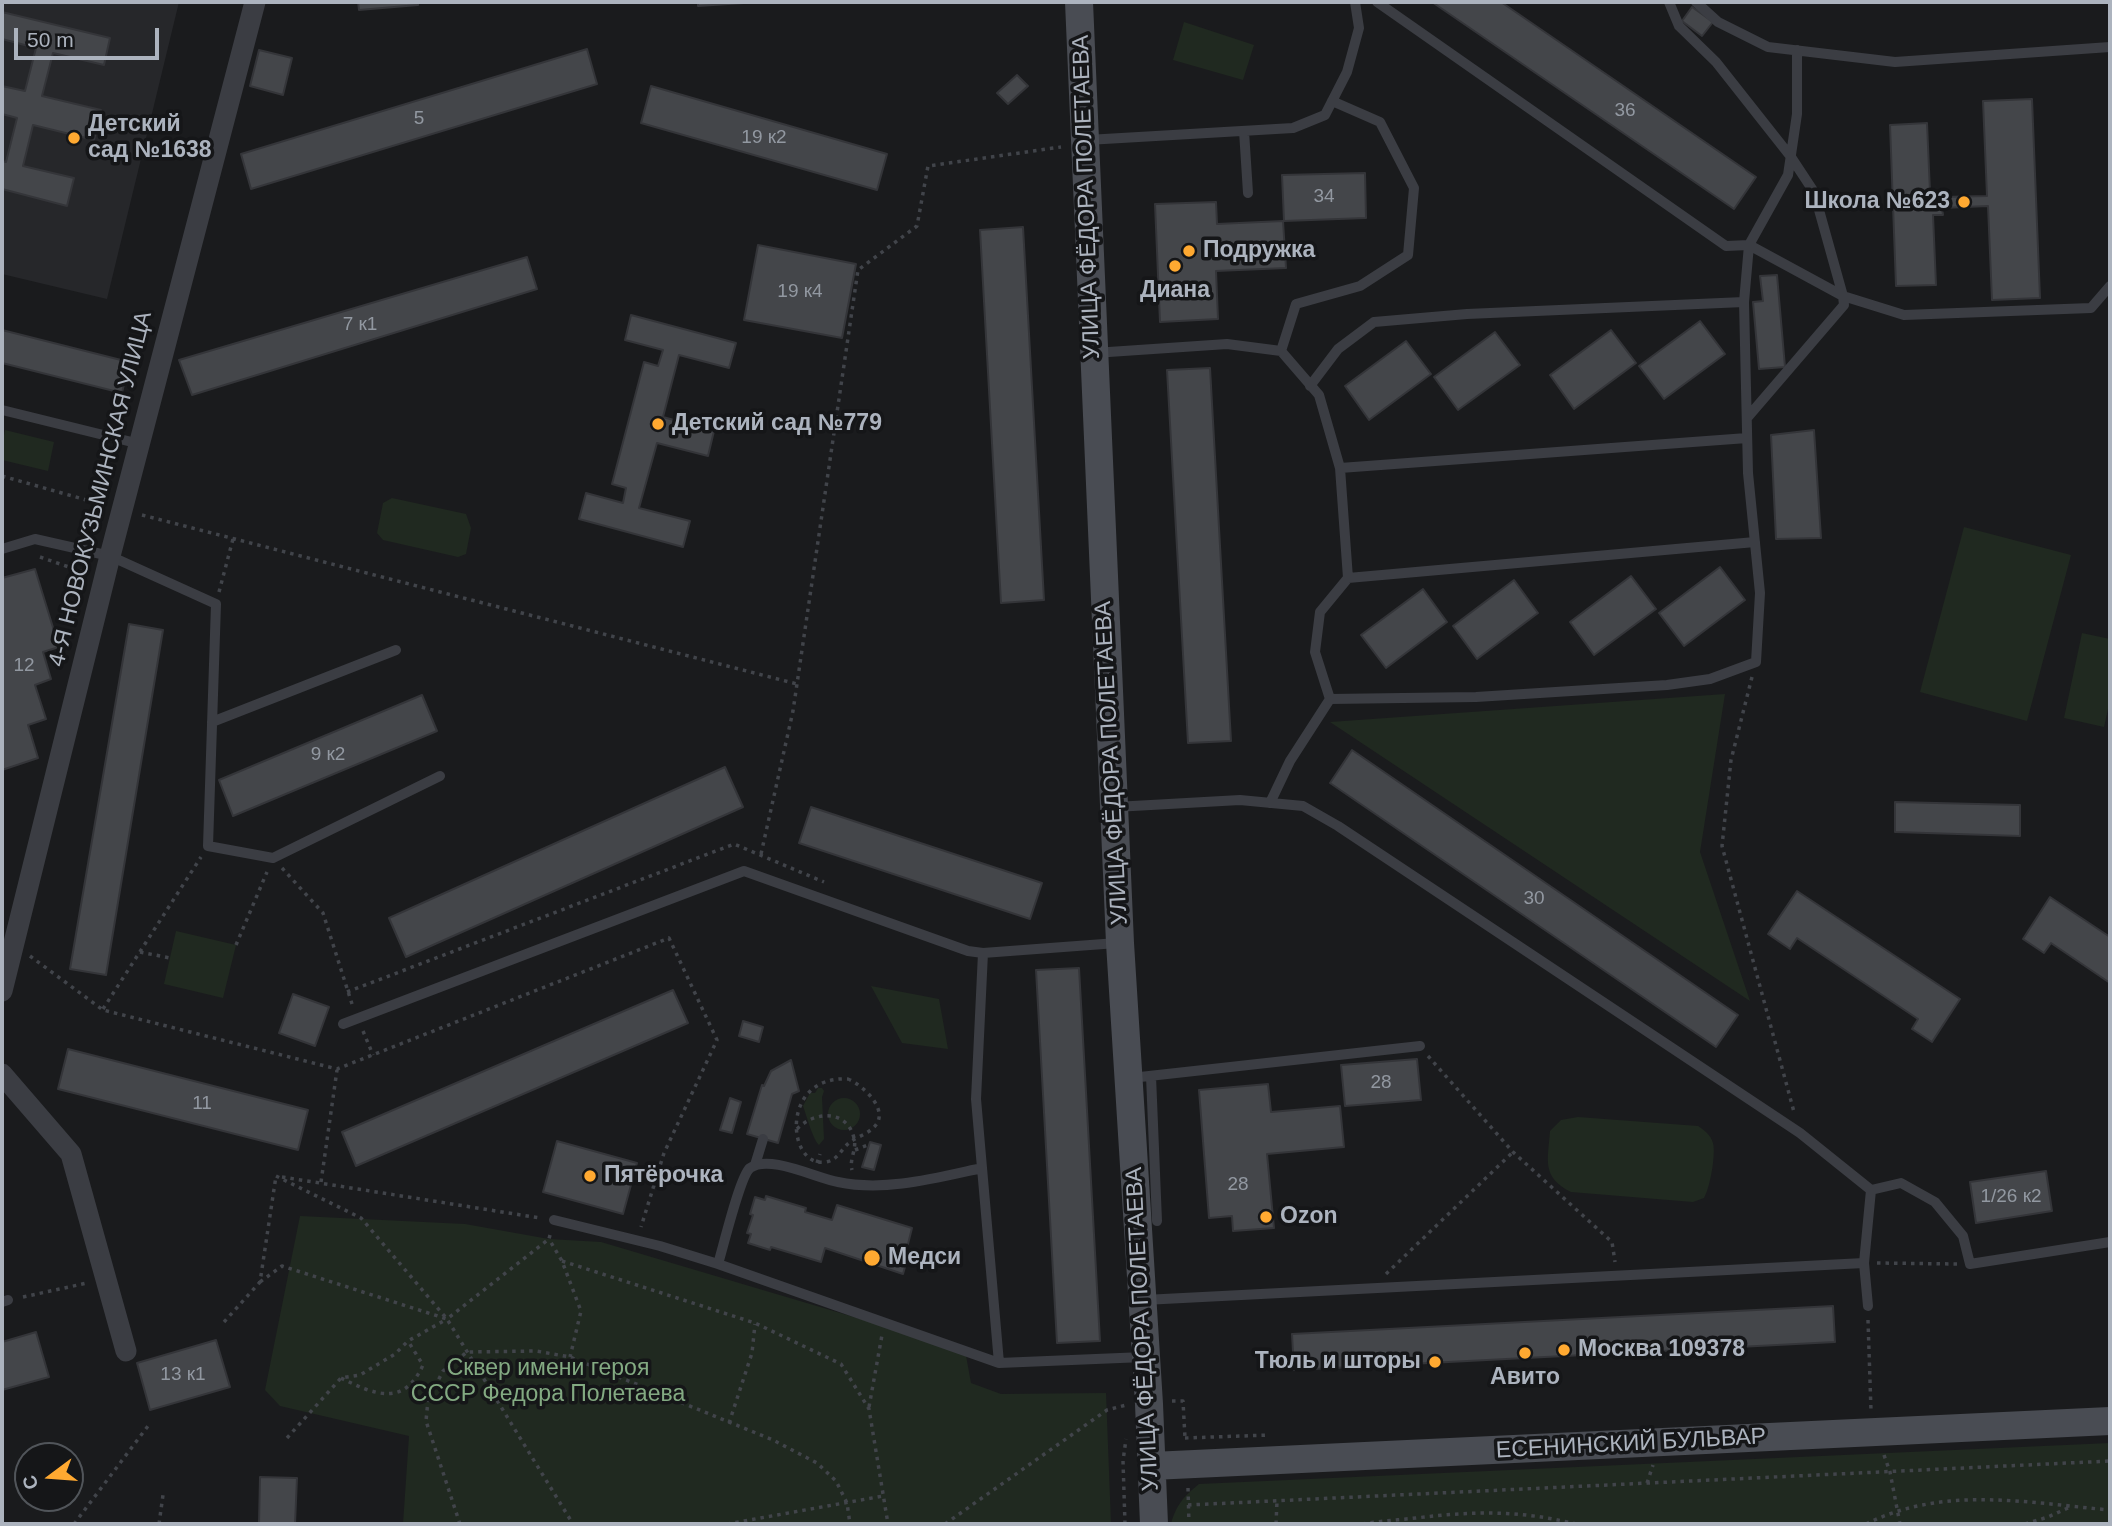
<!DOCTYPE html>
<html>
<head>
<meta charset="utf-8">
<style>
  body { margin:0 }
  #map { position:relative; width:2112px; height:1526px; overflow:hidden; background:#1a1b1d; font-family:Arial,sans-serif }
  canvas { display:block }
  .frame { position:absolute; inset:0; border:4px solid #acb3be; pointer-events:none }
  .north { position:absolute; left:14px; top:1442px; width:70px; height:70px; box-sizing:border-box; background:#151618; border:2px solid #51555a; border-radius:50%; rotate:254deg; font-size:19px; font-weight:700; line-height:28px; text-align:center; color:#acb3be }
  .north::after { content:''; display:block; margin:auto; width:24px; height:32px; background:#ffa931; clip-path:polygon(50% 0,100% 100%,50% 72%,0 100%) }
  .scale { position:absolute; left:14px; top:28px; width:145px; height:32px; box-sizing:border-box; border:4px solid #acb3be; border-top:0; padding-left:9px; font-size:21px; line-height:24px; white-space:nowrap; color:#acb3be; -webkit-text-stroke:5px #151618; paint-order:stroke }
</style>
</head>
<body>
<div id="map">
<canvas width="2112" height="1526"></canvas>
<div class="frame"></div>
<div class="north">С</div>
<div class="scale">50 m</div>
</div>
<script>
const c = document.querySelector('canvas').getContext('2d');
c.lineJoin = 'round';
function paint(path, color) {
  c.fillStyle = color;
  c.fill(path, 'evenodd');
}
function strokePath(path, color, width, dash) {
  c.strokeStyle = color;
  c.lineWidth = width;
  c.lineCap = dash ? 'butt' : 'round';
  c.setLineDash(dash || []);
  c.stroke(path);
}
function label(font, color, halo, rows, align = 'center') {
  c.font = font + ' Arial,sans-serif';
  c.lineWidth = 7;
  c.setLineDash([]);
  c.textBaseline = 'middle';
  c.strokeStyle = halo;
  c.fillStyle = color;
  for (const [text, x, y, turn = 0] of rows) {
    c.save();
    c.translate(x, y);
    c.rotate((+turn || 0) * Math.PI / 180);
    c.textAlign = isNaN(turn) ? turn : align;
    if (halo) c.strokeText(text, 0, 0);
    c.fillText(text, 0, 0);
    c.restore();
  }
}
const built = new Path2D(`
  M2,2H179L107,299L2,274Z`);
const green = new Path2D(`
  M1184,22L1254,45L1243,80L1173,60Z
  M5,430L54,442L48,471L2,460V445Z
  M392,498L466,514L471,528L466,554L458,557L383,540L377,533L383,503Z
  M1964,527L2071,555L2027,721L1920,692Z
  M2082,633L2110,639V700L2104,727L2064,718Z
  M1725,694L1700,852L1750,1001L1330,722Z
  M176,931L236,945L223,998L164,984Z
  M871,986L939,999L948,1049L902,1043Z
  M818,1088H822L824,1091L822,1097L824,1139L819,1145C813,1140 806,1114 803,1106L810,1093H815Z
  M828 1114a16 16 0 1 1 32 0a16 16 0 1 1-32 0Z
  M1578,1117L1698,1126C1704,1130 1711,1135 1713,1143C1716,1155 1710,1188 1704,1198L1693,1202L1571,1192C1541,1177 1548,1160 1550,1131L1561,1120Z
  M300,1216L465,1224L549,1239L601,1242L965,1350L971,1383L1001,1394L1106,1393L1111,1524H403L409,1436L280,1406L265,1390Z
  M2110,1443V1524H1171C1176,1505 1184,1496 1199,1484Z`);
const building = new Path2D(`
  M358,2H418V5L359,10Z
  M698,2H744V3L698,6Z
  M1432,2H1501L1756,177L1734,209Z
  M1692,7L1713,22L1702,36L1682,21Z
  M2,12L110,38L104,65L53,53L42,96L101,110L94,140L33,125L23,166L74,178L67,206L2,189V161L6,162L17,118L2,114V86L25,91L36,48L2,39Z
  M587,49L597,84L251,189L241,154Z
  M259,50L292,58L283,95L250,86Z
  M1017,75L1028,86L1008,104L997,93Z
  M651,86L887,154L877,190L641,123Z
  M2032,99L2040,298L1992,300L1988,206L1942,208L1943,215H1933L1936,285L1896,286L1890,125L1927,123L1930,192H1942V197L1987,196L1983,101Z
  M1365,173L1366,218L1284,221L1282,175Z
  M1216,202L1217,224L1283,221L1286,268L1216,271L1218,319L1160,322L1155,204Z
  M1023,227L1044,600L1001,603L980,230Z
  M758,245L856,264L842,338L744,320Z
  M527,257L537,289L192,395L179,360Z
  M1777,275L1785,367L1759,369L1753,302L1763,301L1760,276Z
  M631,315L736,343L729,368L679,355L663,417L714,431L708,456L657,443L639,508L690,521L683,547L579,519L586,493L623,503L626,488L612,484L644,362L658,366L663,350L625,340Z
  M1700,321L1725,354L1664,399L1639,366Z
  M2,330L129,362L122,393L2,363Z
  M1611,330L1636,363L1574,409L1550,375Z
  M1495,332L1520,365L1458,410L1434,377Z
  M1406,341L1431,374L1369,420L1345,386Z
  M1210,368L1231,741L1188,743L1167,370Z
  M1814,430L1821,538L1776,539L1771,435Z
  M1720,567L1745,600L1684,646L1659,613Z
  M35,569L59,647L43,652L51,679L35,685L46,719L28,725L38,758L2,770V578Z
  M1631,576L1656,609L1594,655L1570,622Z
  M1514,580L1538,613L1477,659L1453,626Z
  M1423,589L1447,622L1386,668L1361,635Z
  M129,624L163,630L106,975L70,969Z
  M422,695L437,731L233,816L219,780Z
  M1352,750L1738,1015L1716,1047L1330,783Z
  M725,767L743,807L406,957L389,918Z
  M1895,802L2020,805V836L1895,832Z
  M811,807L1042,883L1030,919L799,843Z
  M1797,891L1960,999L1932,1042L1912,1029L1918,1019L1797,938L1790,949L1768,934Z
  M2050,897L2110,937V983L2051,943L2044,953L2023,939Z
  M1079,968L1100,1341L1057,1343L1036,970Z
  M673,990L688,1023L356,1166L342,1132Z
  M293,994L329,1007L315,1046L279,1033Z
  M743,1021L763,1027L759,1042L739,1036Z
  M68,1049L308,1110L298,1150L58,1089Z
  M1417,1059L1421,1100L1345,1106L1341,1065Z
  M791,1060L799,1091L792,1094L778,1143L747,1134L762,1085L764,1086L771,1071Z
  M1268,1084L1271,1112L1340,1106L1344,1147L1267,1154L1274,1228L1233,1231L1232,1216L1209,1218L1199,1090Z
  M730,1098L741,1102L732,1133L720,1130Z
  M557,1141L637,1163L623,1214L543,1192Z
  M870,1142L881,1145L874,1170L862,1167Z
  M2046,1171L2052,1211L1976,1223L1970,1182Z
  M766,1196L806,1208L805,1212L832,1220L837,1205L912,1228L906,1252L909,1253L903,1274L825,1248L821,1262L771,1247L770,1250L748,1243L751,1234L747,1233L753,1215L750,1214L755,1197L765,1200Z
  M1833,1306L1835,1342L1294,1370L1292,1334Z
  M36,1332L49,1377L2,1390V1342Z
  M216,1340L230,1387L150,1410L137,1363Z
  M260,1477L297,1478L295,1524H259Z`);
const path = new Path2D(`
  M2,476L104,505
  M142,515L797,684
  M40,557L86,573
  M219,592L233,539
  M1752,677L1731,760L1722,846L1794,1112
  M761,854L793,711L858,270L917,226L928,166L1061,147
  M282,868L323,913L352,1004
  M236,945L267,872
  M140,952L170,958
  M30,956L103,1010L337,1069L669,938L717,1040L664,1153L641,1227
  M347,992L734,844L824,882
  M103,1009L201,857
  M363,1031L373,1055
  M1428,1056L1513,1152L1612,1242L1615,1262
  M848,1079C863,1085 892,1112 873,1128C867,1134 857,1137 850,1142C841,1149 838,1160 826,1162C787,1169 779,1075 848,1079Z
  M797,1129C814,1111 847,1109 854,1138C857,1150 849,1159 852,1170
  M855,1150L868,1145
  M817,1163L820,1154
  M276,1176L361,1218L447,1319L573,1524
  M282,1177L540,1218
  M321,1182L337,1070
  M550,1235L549,1239L562,1261L581,1311L570,1357
  M562,1261L755,1323L841,1364L869,1409L888,1524
  M1877,1263L1957,1264
  M1386,1274L1513,1152
  M260,1282L282,1266L447,1319L549,1239
  M23,1297L87,1283
  M1868,1320L1871,1411
  M224,1322L260,1282L276,1176
  M341,1378C375,1395 404,1407 423,1365L408,1341
  M1172,1401H1183L1185,1438
  M869,1407L882,1335
  M729,1423L752,1353L755,1324
  M287,1438L341,1378L360,1375L395,1354L408,1341L447,1319
  M1185,1438L1269,1435
  M1884,1455L1890,1472L1900,1524
  M1647,1483L1653,1465
  M1188,1488L1189,1524
  M1188,1505L2110,1461
  M74,1524L148,1426
  M159,1524L163,1495
  M460,1524L426,1421L428,1400L443,1371L467,1352L536,1351L570,1357L773,1440L817,1463L836,1481L847,1503L850,1524
  M727,1524L883,1496
  M945,1524L1107,1410L1126,1405
  M1125,1524L1123,1461L1126,1439
  M1276,1524L1277,1501
  M1362,1524C1380,1521 1398,1520 1416,1518C1474,1511 1519,1510 1576,1524
  M1866,1524C1944,1485 2028,1503 2110,1510
  M2025,1524L2048,1517L2068,1508`);
const lane = new Path2D(`
  M1377,2L1726,246L1749,245L1843,296L1904,315L2091,308L2110,286
  M1669,2L1679,26L1716,62L1791,157L1814,192L1843,296L1844,305L1747,418
  M1696,2L1718,22L1768,47L1895,62L2110,47
  M1244,131L1248,193
  M1087,140L1293,128L1325,115L1347,72L1359,28L1355,2
  M1281,351L1296,304L1360,286L1408,255L1414,188L1380,122L1332,101
  M1094,353L1227,344L1281,351L1319,395L1340,468L1348,578L1320,612L1315,652L1330,699L1290,761L1270,803
  M1310,386L1338,349L1374,322L1467,314L1744,302
  M2,410L140,444
  M1340,468L1747,438
  M2,549L35,539L110,556L216,604L208,846L273,858L440,776
  M1348,578L1755,542
  M1330,699L1476,697L1667,685L1710,679L1756,662L1760,593L1748,473L1744,302L1749,245L1788,175L1797,114V50
  M212,722L396,650
  M1115,807L1240,800L1303,806L1338,826L1800,1133L1871,1190L1864,1263L1868,1306
  M1117,943L983,953L976,1099L999,1363L1144,1357
  M343,1024L744,871L968,951L983,953
  M1151,1076L1157,1221
  M1131,1078L1420,1046
  M755,1165L763,1139
  M1871,1190L1901,1183L1935,1202L1963,1236L1970,1264L2110,1242
  M554,1220L660,1246L718,1264L999,1363
  M718,1264C723,1248 740,1176 750,1168C769,1154 816,1178 838,1182C885,1192 936,1178 982,1168
  M1144,1300L1864,1263
  M2,1302L8,1300`);
const street = new Path2D(`
  M2,991L110,556L255,2
  M2,1074L71,1154L126,1351`);
const secondary = new Path2D(`
  M1079,2L1120,943L1149,1404L1154,1524
  M1152,1466L2110,1421`);
const markers = [
  [74,138,7,"#ffa931"],
  [1964,202,7,"#ffa931"],
  [1189,251,7,"#ffa931"],
  [1175,266,7,"#ffa931"],
  [658,424,7,"#ffa931"],
  [590,1176,7,"#ffa931"],
  [1266,1217,7,"#ffa931"],
  [872,1258,9,"#ffa931"],
  [1564,1350,7,"#ffa931"],
  [1525,1353,7,"#ffa931"],
  [1435,1362,7,"#ffa931"]
];
const numberNames = [
  ["36",1625,111],
  ["5",419,119],
  ["19 к2",764,138],
  ["34",1324,197],
  ["19 к4",800,292],
  ["7 к1",360,325],
  ["12",24,666],
  ["9 к2",328,755],
  ["30",1534,899],
  ["28",1381,1083],
  ["11",202,1104],
  ["28",1238,1185],
  ["1/26 к2",2011,1197],
  ["13 к1",183,1375]
];
const poiNames = [
  ["Детский",88,125],
  ["сад №1638",88,151],
  ["Школа №623",1950,202,"right"],
  ["Подружка",1203,251],
  ["Диана",1175,291,"center"],
  ["Детский сад №779",672,424],
  ["Пятёрочка",604,1176],
  ["Ozon",1280,1217],
  ["Медси",888,1258],
  ["Москва 109378",1578,1350],
  ["Тюль и шторы",1421,1362,"right"],
  ["Авито",1525,1378,"center"]
];
const streetNames = [
  ["УЛИЦА ФЁДОРА ПОЛЕТАЕВА",1087,197,-92],
  ["4-Я НОВОКУЗЬМИНСКАЯ УЛИЦА",101,489,-76],
  ["УЛИЦА ФЁДОРА ПОЛЕТАЕВА",1112,763,-93],
  ["УЛИЦА ФЁДОРА ПОЛЕТАЕВА",1143,1329,-93],
  ["ЕСЕНИНСКИЙ БУЛЬВАР",1631,1444,-3]
];
const parkNames = [
  ["Сквер имени героя",548,1369],
  ["СССР Федора Полетаева",548,1395]
];
paint(built, '#26272a');
paint(green, '#202920');
paint(building, '#44464a');
strokePath(building, '#343539', 2);
strokePath(path, '#41444a', 3.5, [3.5, 5]);
strokePath(lane, '#3b3d43', 10);
strokePath(street, '#3b3d43', 21);
strokePath(secondary, '#494c53', 28);
for (const [x, y, r, color] of markers) {
  const dot = new Path2D();
  dot.arc(x, y, r, 0, 2 * Math.PI);
  c.fillStyle = color;
  c.fill(dot);
  strokePath(dot, '#151618', 2.5);
}
label('19px', '#9298a1', null, numberNames);
label('bold 23px', '#acb3be', '#151618', poiNames, 'left');
label('23px', '#acb3be', '#151618', streetNames);
label('23px', '#83aa82', '#151618', parkNames);
</script>
</body>
</html>
